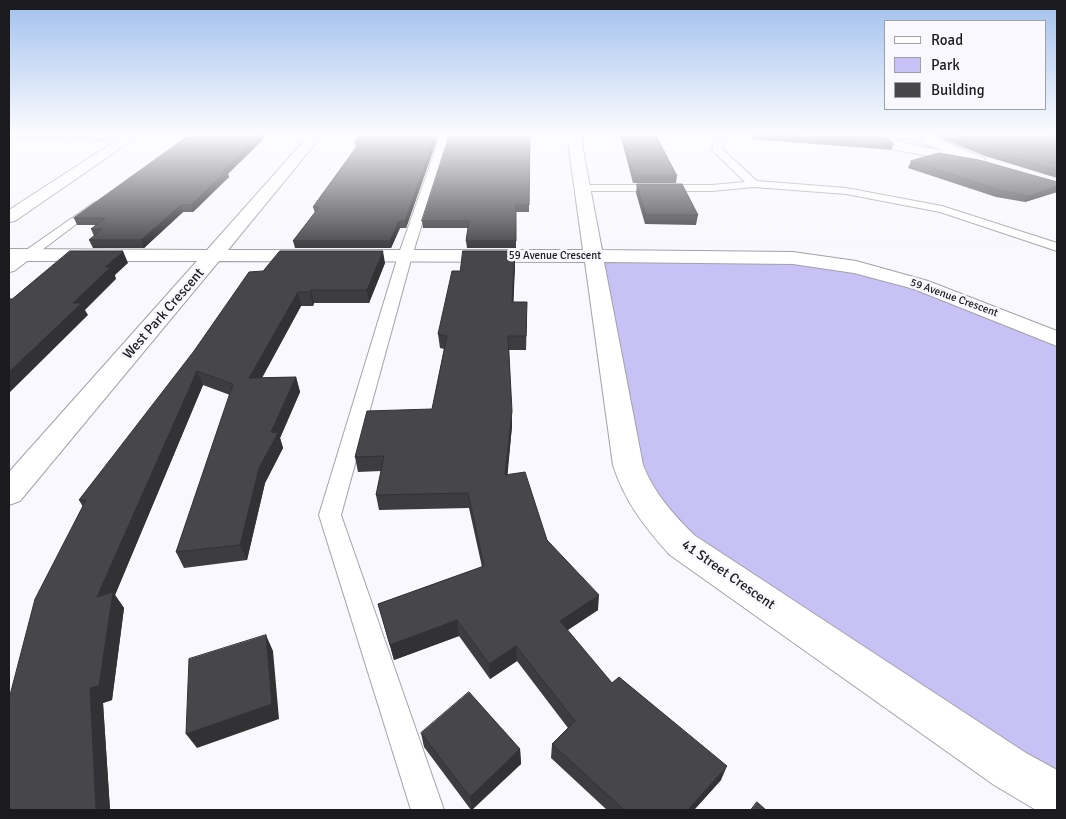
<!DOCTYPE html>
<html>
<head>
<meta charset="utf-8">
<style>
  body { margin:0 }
  #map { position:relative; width:1066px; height:819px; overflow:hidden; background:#f9f8fe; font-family:Signika,sans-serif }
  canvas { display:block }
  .frame { position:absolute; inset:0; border:10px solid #1b1b1d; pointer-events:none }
  .legend { position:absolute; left:884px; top:20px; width:162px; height:90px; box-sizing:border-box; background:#f9f8fe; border:1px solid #a0a0a4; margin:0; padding:6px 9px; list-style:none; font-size:15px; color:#1b1b1d }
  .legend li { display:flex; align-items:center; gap:10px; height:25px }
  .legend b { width:25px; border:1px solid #a0a0a4 }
</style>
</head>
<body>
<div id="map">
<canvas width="1066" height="819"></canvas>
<div class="frame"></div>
<ul class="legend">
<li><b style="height:6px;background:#fff"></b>Road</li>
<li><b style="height:14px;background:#c8c1f6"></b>Park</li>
<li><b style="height:14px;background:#47464b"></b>Building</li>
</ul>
</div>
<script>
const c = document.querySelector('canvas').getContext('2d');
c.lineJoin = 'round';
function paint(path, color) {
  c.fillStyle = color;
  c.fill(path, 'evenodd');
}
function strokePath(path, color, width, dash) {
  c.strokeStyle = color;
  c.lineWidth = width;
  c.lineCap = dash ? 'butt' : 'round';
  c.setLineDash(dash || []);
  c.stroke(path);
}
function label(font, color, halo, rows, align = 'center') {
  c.font = font + ' Signika,sans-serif';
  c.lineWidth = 5;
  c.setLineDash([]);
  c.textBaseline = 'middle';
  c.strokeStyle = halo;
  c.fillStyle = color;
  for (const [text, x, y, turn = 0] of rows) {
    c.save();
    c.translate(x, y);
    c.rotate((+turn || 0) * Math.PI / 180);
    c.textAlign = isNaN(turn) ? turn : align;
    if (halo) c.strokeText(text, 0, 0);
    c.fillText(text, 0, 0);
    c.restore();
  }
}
const green = new Path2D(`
  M9,134H135L122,143L65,139H9Z
  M593,256L793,258L950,295L1057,339V796L1010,769L646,505Z`);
const lane = new Path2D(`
  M441,134H450L412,256L341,515L444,810H411L319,515L398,256Z
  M721,134H731L724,141L722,149L757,181L846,188L942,206L1057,243V251L940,212L846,194L754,187L712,191H583L578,188L583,185H712L745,182L712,150L715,140Z
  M95,202L99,203L101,205L99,207L14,271L9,272V262Z`);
const street = new Path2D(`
  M126,134H141L15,221L9,222V210Z
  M310,134H323L228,250H583L568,142L571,134H584L582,142L583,150L602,250L793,252L856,261L928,281L1057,331V346L914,289L854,273L793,264L604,262L643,465C654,493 673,514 694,535L1026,753L1057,770V810H1036L994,785L670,555C645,528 624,500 613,465L585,262L219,261L20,501L9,505V472L197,261H9V249L207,250Z
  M884,134H925L984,158L986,161L984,164L979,165L896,150C889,147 884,145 879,138ZM907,138L945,151L904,143L895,139Z`);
const wall = new Path2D(`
  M439,134L406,228H400L391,248H295L293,241L315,213L313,207L356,148L355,142Z
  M530,134L529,212H516V248H467L466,241L468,228H423L422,221Z
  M621,134H655L677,176L676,183H633L621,138Z
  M751,134H881L894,144L891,150L751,139Z
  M930,134H1049L1057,136V178L985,156Z
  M911,161L1057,182V192L1025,202L996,197L908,168Z
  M228,174L229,177L193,212H183L144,248H93L89,240L94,236L91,229L96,225H77L74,218Z
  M637,184L698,215L696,225L645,224L636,193Z
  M385,263L369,303H314L313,306H301L262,378L296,377L300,392L280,438L283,448L265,483L247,560L184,568L176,552L230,395L203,385L115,595L124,608L112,700L103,703L110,810H9L83,507L79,500L263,271Z
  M515,264L513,302L527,316L526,350H509L512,426L507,475L547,540L598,610L567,630L612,683L721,780L694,810H607L551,758L552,744L568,728L517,661L490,679L459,636L394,660L378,604L482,567L469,508L379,510L376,495L381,471L358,472L355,457L432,409L444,349L440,348L438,334L460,271Z
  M421,733L520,749L521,764L471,810L424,747Z`);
const shadedWall = new Path2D(`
  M262,134H269L228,174L229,177L193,212L191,205L223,170Z
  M436,134H439L406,228L405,221Z
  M1057,186V192L1025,202L1029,196Z
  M181,205L183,212L144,248L141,240Z
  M399,221L400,228L391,248L390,241Z
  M123,251L128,263L115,275L116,279L85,310L88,315L9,393V372L73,303L105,267Z
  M383,251L385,263L369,303L367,290Z
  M515,251V264L513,316L512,302Z
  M311,290L314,303L313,306L310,292Z
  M298,292L301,306L254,392L249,378Z
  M197,371L203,385L115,595L124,608L112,700L103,703L110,810H96L90,688L97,597Z
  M296,377L300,392L280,438L283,448L265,483L247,560L240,545L259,468L271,432Z
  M512,411V426L506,491L505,475Z
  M599,595L598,610L559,636L560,621Z
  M457,620L459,636L394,660L390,645Z
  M266,635L273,651L279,719L197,748L186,734Z
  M516,646L517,661L490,679L489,664Z
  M520,749L521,764L472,810L470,797Z
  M727,766L721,780L694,810H688Z`);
const building = new Path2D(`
  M191,134H262L223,170H227L191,205H181L141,240H89L102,229H91L105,218H74Z
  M360,134H436L405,221H399L390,241H293L319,207H313L360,142H355Z
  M450,134H530L529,205H516V241H466L469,221H422Z
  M622,134H655L677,176H634Z
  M771,134H881L894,144Z
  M947,134H1049L1057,136V170L987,150Z
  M939,153L979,160L1057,182V186L1029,196L999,190L911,161Z
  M637,184H682L698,215H646Z
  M70,251H123L105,267H111L73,303H82L9,372V299H12Z
  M280,251H383L367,290H311L310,292H298L249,378L296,377L271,432L278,433L259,468L240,545L176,552L233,384L197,371L97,597L113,592L99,686L90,688L96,810H9V699L35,599L86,500H79L194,351L249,272L263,271Z
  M463,251H515L512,302H527L526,336H508L512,411L505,475L525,472L547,540L599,595L560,621L612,683L619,677L727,766L688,810H624L552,744L575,721L516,646L489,664L457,620L390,645L378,604L484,566L468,493L376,495L384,456L355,457L367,411L432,409L447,336L438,334L452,271H460Z
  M266,635L272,704L186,734L189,659Z
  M469,692L520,749L470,797L421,733Z
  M757,802L766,810H751Z`);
const farStreetnames = [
  ["59 Avenue Crescent",555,256],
  ["59 Avenue Crescent",954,298,20]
];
const streetNames = [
  ["West Park Crescent",164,314,-49],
  ["41 Street Crescent",728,575,35]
];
paint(green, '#c8c1f6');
strokePath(lane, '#a2a2a8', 2);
strokePath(street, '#a2a2a8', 2);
paint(lane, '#fff');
paint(street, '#fff');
paint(wall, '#3d3c40');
paint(shadedWall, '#323134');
paint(building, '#47464b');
strokePath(building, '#323134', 1);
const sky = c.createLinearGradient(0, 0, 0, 249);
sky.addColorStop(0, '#a1c0ed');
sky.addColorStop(0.54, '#fcfcff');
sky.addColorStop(1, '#fcfcff00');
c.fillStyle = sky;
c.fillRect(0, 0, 1066, 249);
label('11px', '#1b1b1d', '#f9f8fe', farStreetnames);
label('14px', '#1b1b1d', '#f9f8fe', streetNames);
</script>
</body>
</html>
